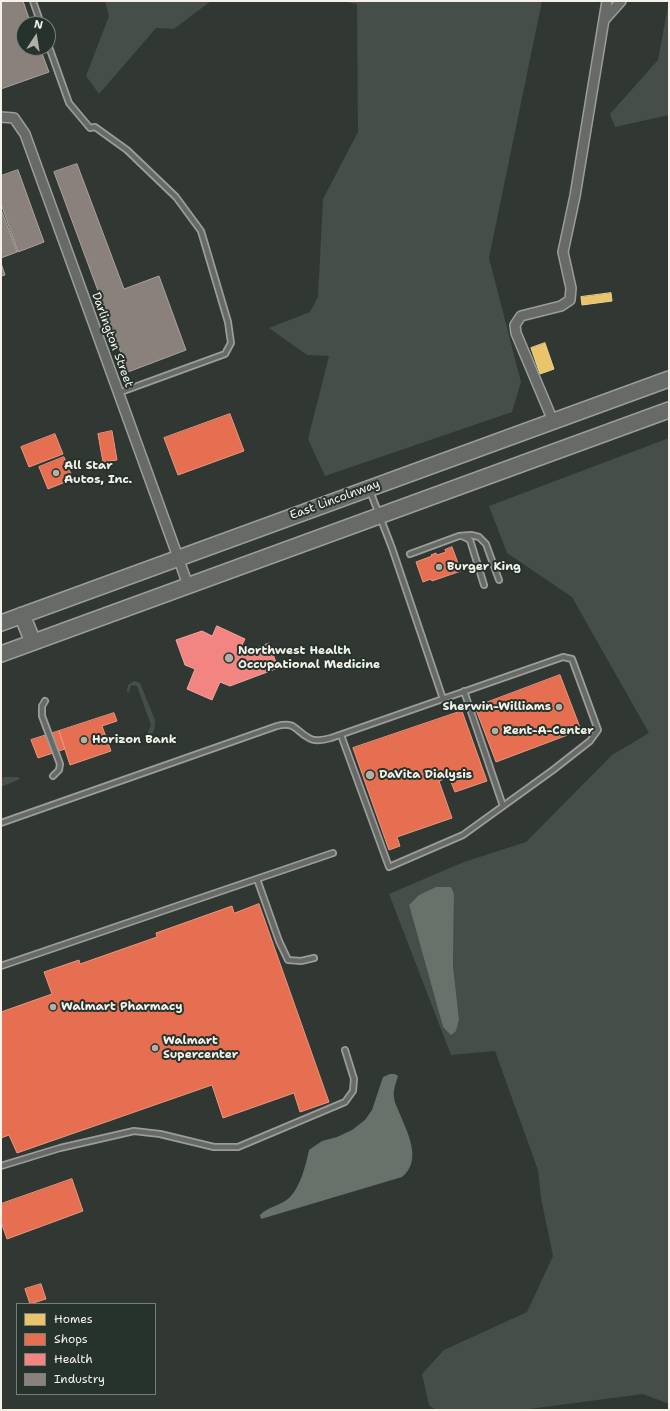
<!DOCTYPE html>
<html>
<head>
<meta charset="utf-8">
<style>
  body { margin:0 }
  #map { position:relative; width:670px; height:1411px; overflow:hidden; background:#313834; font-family:"Shantell Sans",sans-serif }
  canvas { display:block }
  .frame { position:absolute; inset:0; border:2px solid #f4f1e8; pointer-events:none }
  .legend { position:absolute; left:16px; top:1303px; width:140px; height:92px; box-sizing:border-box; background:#26332d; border:1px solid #787f78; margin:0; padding:5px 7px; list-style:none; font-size:12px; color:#f4f1e8 }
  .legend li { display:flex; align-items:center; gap:8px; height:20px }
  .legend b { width:20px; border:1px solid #787f78 }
  .north { position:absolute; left:16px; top:16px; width:40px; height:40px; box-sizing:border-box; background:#26332d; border:1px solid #787f78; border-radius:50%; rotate:12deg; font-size:11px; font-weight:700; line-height:16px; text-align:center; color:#f4f1e8 }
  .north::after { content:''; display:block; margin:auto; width:14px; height:18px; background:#b0b0a9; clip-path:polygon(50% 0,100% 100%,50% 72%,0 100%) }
</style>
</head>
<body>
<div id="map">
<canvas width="670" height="1411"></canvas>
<div class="frame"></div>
<ul class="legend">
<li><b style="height:11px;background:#e9c46a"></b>Homes</li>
<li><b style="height:11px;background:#e76f51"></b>Shops</li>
<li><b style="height:11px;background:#f28482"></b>Health</li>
<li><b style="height:11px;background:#8a817c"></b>Industry</li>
</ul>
<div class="north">N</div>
</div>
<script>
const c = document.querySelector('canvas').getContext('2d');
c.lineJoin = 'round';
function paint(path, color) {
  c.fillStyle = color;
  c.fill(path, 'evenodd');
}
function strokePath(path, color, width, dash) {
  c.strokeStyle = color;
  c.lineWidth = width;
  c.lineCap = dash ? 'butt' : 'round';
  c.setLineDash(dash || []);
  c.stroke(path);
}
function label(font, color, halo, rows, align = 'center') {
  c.font = font + ' "Shantell Sans",sans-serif';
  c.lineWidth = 4;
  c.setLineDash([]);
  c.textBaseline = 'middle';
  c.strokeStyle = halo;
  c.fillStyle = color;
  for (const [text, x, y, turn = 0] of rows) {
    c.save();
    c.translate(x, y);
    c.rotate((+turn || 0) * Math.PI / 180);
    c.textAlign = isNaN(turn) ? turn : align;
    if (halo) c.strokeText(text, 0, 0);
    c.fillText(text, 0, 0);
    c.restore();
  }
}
const green = new Path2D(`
  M105,1H211L174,29L156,28L99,94L86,76L109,16Z
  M340,1H542L489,258L521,382L512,412L325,476L308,439L329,356L307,355L269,328L310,312L318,297L323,199L358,132L357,4Z
  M669,1V115L615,127L610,114L658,60Z
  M669,438V1404L643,1394L522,1410H436L429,1405L422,1374L444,1350L527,1312L553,1256L541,1198L538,1170L495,1051L451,1055L389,894L464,862L526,842L612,755L649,733L572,597L507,553L489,506ZM454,894L453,965L459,1019L443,1027L409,905Z
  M134,681L140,683L155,720C156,728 152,734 149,741H147L145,739L151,725L137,686L131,685L129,692H127L128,685Z
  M4,777H18L20,779L1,787V780Z`);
const water = new Path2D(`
  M436,887H451L454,894L453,965L459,1019L456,1031L451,1035L443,1027L409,905L419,895Z
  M390,1074H395L398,1076C396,1083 393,1090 394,1097C394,1102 397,1107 399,1112C407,1132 423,1160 402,1177L261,1219L260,1215C267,1208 277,1206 285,1201C299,1193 306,1165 309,1150L322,1141L337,1137L352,1130L365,1120L372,1110L383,1077Z`);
const homes = new Path2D(`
  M611,293L612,301L582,305L581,297Z
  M545,343L554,369L540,374L531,348Z`);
const shops = new Path2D(`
  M230,414L244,451L178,475L164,438Z
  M112,431L117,460L103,462L98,434Z
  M55,434L63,454L29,467L21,447Z
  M64,457L73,479L48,489L39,467Z
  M452,547L461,571L432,581L431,579L423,582L416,562L432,556L431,555L436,553L437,555L446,552L445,550Z
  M560,675L581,730L496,762L475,707Z
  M462,711L487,781L455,792L449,777L439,781L452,818L397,837L400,846L389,850L353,748Z
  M114,713L117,721L102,726L111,751L70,765L59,731Z
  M59,731L65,749L38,758L31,740Z
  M259,904L329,1102L300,1112L294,1093L223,1118L212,1085L17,1153L9,1135L1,1138V1012L52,994L44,972L79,960L80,964L157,937L156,933L232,906L234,913Z
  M72,1179L83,1211L7,1239L1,1222V1204Z
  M41,1284L46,1299L30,1304L25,1289Z`);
const health = new Path2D(`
  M217,626L245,639L240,649L245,652L269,643L278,668L230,686L220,682L212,700L187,689L195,669L185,665L176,640L202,631L212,636Z`);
const industry = new Path2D(`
  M1,1H23L31,24H24V48H40L49,72L1,89Z
  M77,164L124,289L159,276L186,350L128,372L54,172Z
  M18,170L44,242L18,252L1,204V176Z
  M1,209L17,252L1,258Z
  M1,263L5,275L1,276Z`);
const lane = new Path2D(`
  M33,1L41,24
  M48,44L69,103L90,128L95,127L127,150L176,197L201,231L228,322L231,343L225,354L118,393
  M370,491L392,548L443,699
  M462,536L470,540L484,585
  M410,554L459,536L471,535L479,537L486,544L499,580
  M464,691L503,806
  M45,701L42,706V716L60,764L59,770L53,776
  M1,823L277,726C296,721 295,731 309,738C315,742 324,740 331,738L563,657L572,659L598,730L590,741L553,770L463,835L389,867L341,735
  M257,879L279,941L288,960L301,961L314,958
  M1,966L333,853
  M1,1166L60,1148L134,1131L160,1134L214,1147H238L345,1102L353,1091L354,1079L345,1050`);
const street = new Path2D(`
  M605,19L621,1
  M1,117L14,118L25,134L188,585
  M553,421L516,333L515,325L521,316L561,306L570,300L571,288L563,252L575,196L607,1`);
const primary = new Path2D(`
  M22,615L33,642
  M1,623L669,379
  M1,654L669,410`);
const markers = [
  [56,473,4,"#b0b0a9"],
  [439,567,4,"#b0b0a9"],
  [229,658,5,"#b0b0a9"],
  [559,707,4,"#b0b0a9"],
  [495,731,4,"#b0b0a9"],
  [84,740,4,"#b0b0a9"],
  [370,775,5,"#b0b0a9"],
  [53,1007,4,"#b0b0a9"],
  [155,1048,4,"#b0b0a9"]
];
const streetNames = [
  ["Darlington Street",112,340,70],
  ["East Lincolnway",335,500,-20]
];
const poiNames = [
  ["All Star",64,466],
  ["Autos, Inc.",64,480],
  ["Burger King",447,567],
  ["Northwest Health",238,651],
  ["Occupational Medicine",238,665],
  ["Sherwin-Williams",551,707,"right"],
  ["Rent-A-Center",503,731],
  ["Horizon Bank",92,740],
  ["DaVita Dialysis",379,775],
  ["Walmart Pharmacy",61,1007],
  ["Walmart",163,1041],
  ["Supercenter",163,1055]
];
paint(green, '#454e49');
paint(water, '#69716b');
paint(homes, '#e9c46a');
strokePath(homes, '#ecd290', 1);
paint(shops, '#e76f51');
strokePath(shops, '#eb967e', 1);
paint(health, '#f28482');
strokePath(health, '#f3a5a1', 1);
paint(industry, '#8a817c');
strokePath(industry, '#aaa39c', 1);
strokePath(lane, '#9a9d99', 8);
strokePath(street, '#9a9d99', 12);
strokePath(primary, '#9a9d99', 18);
strokePath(lane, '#676a66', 4.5);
strokePath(street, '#676a66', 9);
strokePath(primary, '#676a66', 15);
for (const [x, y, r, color] of markers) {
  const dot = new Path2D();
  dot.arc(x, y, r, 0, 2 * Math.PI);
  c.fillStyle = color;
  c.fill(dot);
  strokePath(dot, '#26332d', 1.5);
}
label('12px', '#f4f1e8', '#26332d', streetNames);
label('bold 12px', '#f4f1e8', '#26332d', poiNames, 'left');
</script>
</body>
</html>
